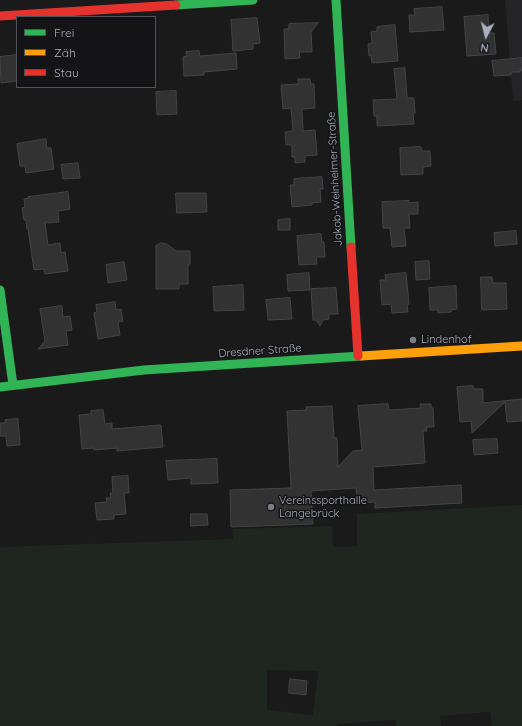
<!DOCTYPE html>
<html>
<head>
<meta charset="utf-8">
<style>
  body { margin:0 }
  #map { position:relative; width:522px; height:726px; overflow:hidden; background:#1a1a1b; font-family:Quicksand,sans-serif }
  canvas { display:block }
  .legend { position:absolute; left:16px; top:16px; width:140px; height:72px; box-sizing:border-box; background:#141417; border:1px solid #505259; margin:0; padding:5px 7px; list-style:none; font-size:12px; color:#abb0bd }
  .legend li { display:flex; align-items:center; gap:8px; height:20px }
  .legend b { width:20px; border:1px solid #505259 }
  .north { position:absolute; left:466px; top:16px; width:40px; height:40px; -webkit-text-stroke:3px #141417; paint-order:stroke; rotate:187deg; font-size:11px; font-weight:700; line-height:16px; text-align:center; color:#abb0bd }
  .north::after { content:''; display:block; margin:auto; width:14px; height:18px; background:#abb0bd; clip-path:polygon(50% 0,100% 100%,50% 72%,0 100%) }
</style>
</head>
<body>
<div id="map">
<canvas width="522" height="726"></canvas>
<ul class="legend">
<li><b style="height:5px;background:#30b455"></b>Frei</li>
<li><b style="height:5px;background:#ff9f0a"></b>Zäh</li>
<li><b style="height:5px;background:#e5322d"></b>Stau</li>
</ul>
<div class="north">N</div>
</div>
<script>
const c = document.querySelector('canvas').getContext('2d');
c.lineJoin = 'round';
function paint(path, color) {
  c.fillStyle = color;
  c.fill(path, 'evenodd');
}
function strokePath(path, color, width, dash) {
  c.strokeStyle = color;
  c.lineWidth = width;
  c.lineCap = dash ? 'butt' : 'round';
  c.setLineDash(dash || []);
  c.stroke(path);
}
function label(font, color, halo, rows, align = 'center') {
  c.font = font + ' Quicksand,sans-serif';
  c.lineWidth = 3;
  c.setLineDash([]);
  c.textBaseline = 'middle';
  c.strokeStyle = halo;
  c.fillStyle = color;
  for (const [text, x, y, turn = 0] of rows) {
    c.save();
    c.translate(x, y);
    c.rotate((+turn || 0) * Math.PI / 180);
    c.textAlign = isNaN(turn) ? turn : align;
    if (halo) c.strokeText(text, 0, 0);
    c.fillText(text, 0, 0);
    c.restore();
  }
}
const built = new Path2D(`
  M505,0H522V100L513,101Z`);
const green = new Path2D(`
  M522,505V726H492L490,712L440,716L441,726H396V720L338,724L337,726H0V547L233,539L232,529L332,526L333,547L357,546V514ZM320,655L313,715L267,710V670L318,671Z`);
const building = new Path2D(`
  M442,7L444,30L410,32L409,15H415L414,9Z
  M488,15L489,33H494L496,54L467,56L464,17Z
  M257,18L260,43L253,44V49L233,51L231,20Z
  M318,23L311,32L312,52H299L300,58L285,59L284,29H289V24Z
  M395,25L398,61L372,63L371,55L369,56L368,44L372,43L371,32L377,31V27Z
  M199,51L200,56L236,53L237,69L204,72V75L184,76L183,57L187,56L186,52Z
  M17,55V81L1,83L0,57Z
  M522,58V70H520V72H511V75L494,76L492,61Z
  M405,68L407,98H414L415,113H413L414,124L377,126V116H374L373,100L397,99L394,69Z
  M298,79H310L311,84H314L315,108L302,109L303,131L315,130L317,155L305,156V162L295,163V157H292V145H286L285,132L293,131L291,108L283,109L281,85L298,84Z
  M176,91L177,114L157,115L156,92Z
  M46,139L47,148H51L54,169L26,173L25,166H20L17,144Z
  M421,147L422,151H430L431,166L423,167V174L401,175L400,148Z
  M78,163L80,178L63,179L61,165Z
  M322,177L323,189H320L321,202L312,203V205L292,207L290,185H294V179Z
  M68,192L70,209L58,211L59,222L45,223L48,245L60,243L61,253L65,252L68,271L45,274L44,269L34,270L28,229H27L26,220H24L22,208L25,207L24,199L29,198L28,197Z
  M176,193H206L207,212L177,213Z
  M409,201V203L418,202V214H409L410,228H404L406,246L392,247L390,228H383L382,202Z
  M290,219V230H278V220Z
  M516,231L517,244L495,246L494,233Z
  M321,234L322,242H324L325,257H316L317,264L299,265L297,236Z
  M161,243L167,244L176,251H190V264H188V284H179V289H156V246Z
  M429,261L430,279L416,280L415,262Z
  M124,262L127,280L108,283L106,265Z
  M309,273L310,290L288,291L287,275Z
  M406,273L409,304L407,305L408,312L392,313L391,304L382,305L380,280H386L385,275Z
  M481,277H492L493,283H506L507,309L482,310Z
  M243,285L244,310L214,311L213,287Z
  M456,286L457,309L451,310V312L438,313V310H430L429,288Z
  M336,288L338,314H329V319L323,320L320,326L316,320H313L311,289Z
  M290,298L292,319L268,320L266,300Z
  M115,302L116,310L121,309L123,321L118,322L120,335L98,339L94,313L97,312L96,305Z
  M62,306L63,317L70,316L72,330L66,331L68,345L38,349L45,341L40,309Z
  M473,386L474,389H483V403L522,399V421L507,422L505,402L472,433L471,421L460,422L457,387Z
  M388,404L389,410L421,408L420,404H431V408H433L434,427H426L427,431H423L425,463L373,467L374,490L461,485L462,503L375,508V502L357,503L356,488L311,491L313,524L231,527L230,490L291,488L287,411L306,410V407L332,406L334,438H337L338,467L353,451L362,450L358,406Z
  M103,410L105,424L112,423V429L161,425L163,447L117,451V448L94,450V448L82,449L79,415L91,414V411Z
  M18,419L20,445L7,446L6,436H0V423H5V420Z
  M497,439L498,453L474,455L473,440Z
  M217,459L218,483L191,484V478L168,480L166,461Z
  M128,476L129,493H124L126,514L114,515V519L97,520L95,503L107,502L106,498H111L110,493H113L112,477Z
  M191,514H207L208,525L191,526Z
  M290,679L307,681L306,695L289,693Z`);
const fast = new Path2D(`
  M336,0L351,247
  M176,5L253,0
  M0,290L13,385
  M0,387L144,370L361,356`);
const slow = new Path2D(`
  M361,356L522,346`);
const jam = new Path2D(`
  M0,16L176,5
  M351,247L358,356`);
const markers = [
  [413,340,4,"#787c84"],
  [271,507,4,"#787c84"]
];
const streetNames = [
  ["Jakob-Weinheimer-Straße",335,179,-93],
  ["Dresdner Straße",260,351,-4]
];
const poiNames = [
  ["Lindenhof",421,340],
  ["Vereinssporthalle",279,501],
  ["Langebrück",279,514]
];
paint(built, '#242427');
paint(green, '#1e261f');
paint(building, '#323233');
strokePath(building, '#434447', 1);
strokePath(fast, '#30b455', 9);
strokePath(slow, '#ff9f0a', 9);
strokePath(jam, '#e5322d', 9);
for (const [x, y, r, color] of markers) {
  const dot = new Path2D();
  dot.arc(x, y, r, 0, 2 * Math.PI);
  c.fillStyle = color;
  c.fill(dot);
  strokePath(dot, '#141417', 1.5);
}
label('11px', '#abb0bd', '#141417', streetNames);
label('11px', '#abb0bd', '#141417', poiNames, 'left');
</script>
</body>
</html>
